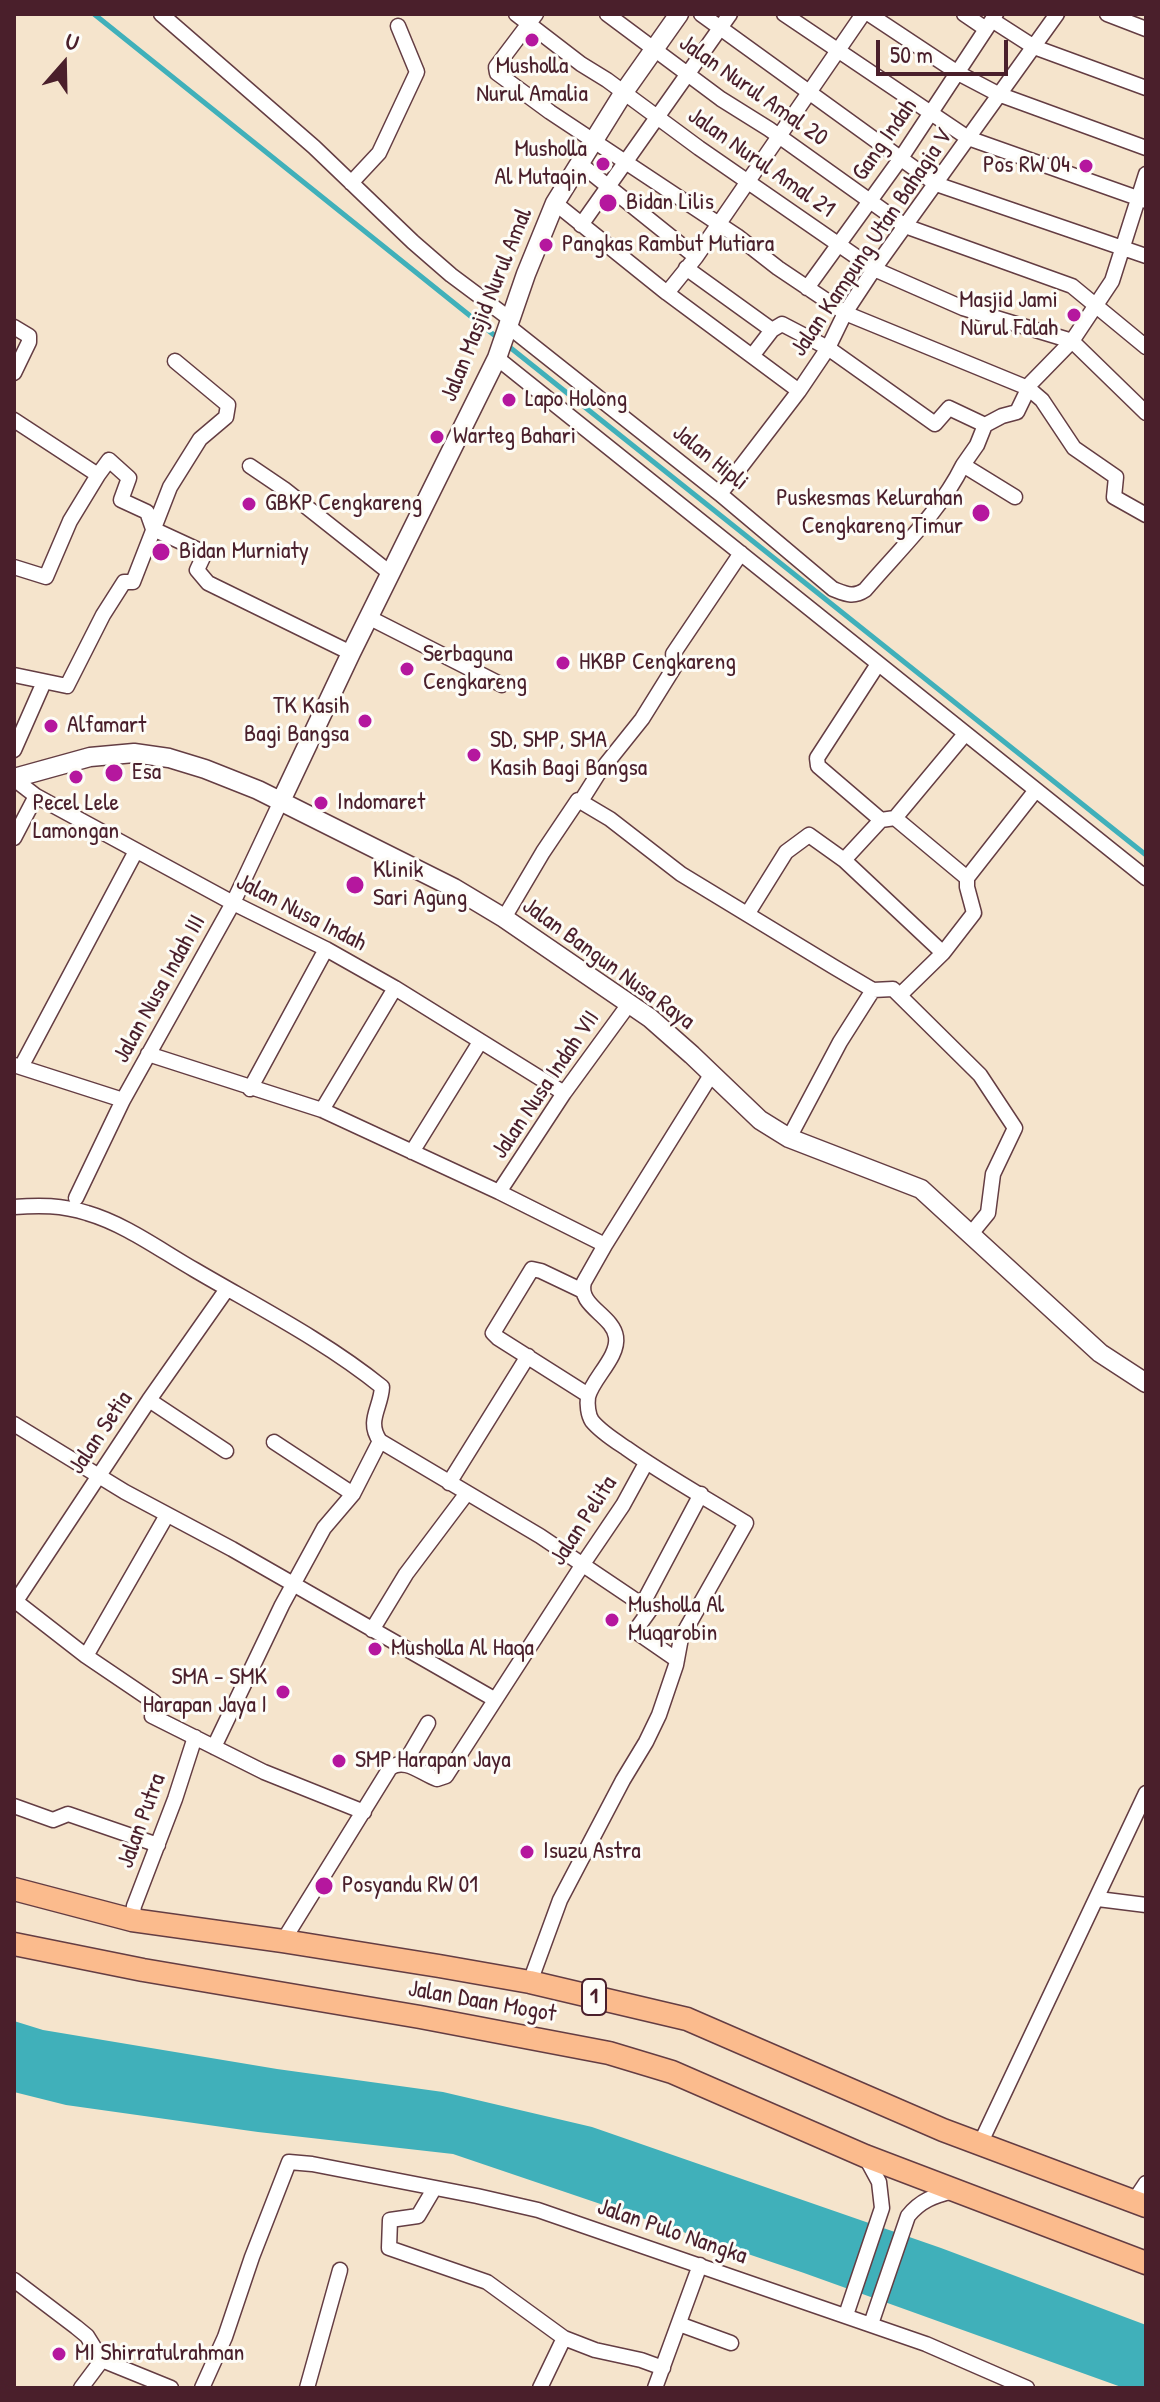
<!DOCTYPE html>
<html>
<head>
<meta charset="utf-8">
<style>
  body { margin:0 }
  #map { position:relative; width:1160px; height:2402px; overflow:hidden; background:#f5e4cc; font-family:"Patrick Hand",sans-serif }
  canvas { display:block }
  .frame { position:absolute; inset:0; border:16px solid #4a1f2b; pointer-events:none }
  .north { position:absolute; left:24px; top:24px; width:80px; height:80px; -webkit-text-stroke:6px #fdfcf7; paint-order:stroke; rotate:20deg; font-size:22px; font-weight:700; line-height:32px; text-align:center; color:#4a1f2b }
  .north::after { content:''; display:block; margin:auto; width:28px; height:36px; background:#4a1f2b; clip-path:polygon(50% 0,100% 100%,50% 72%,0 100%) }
  .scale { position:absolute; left:876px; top:40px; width:132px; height:36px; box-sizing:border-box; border:4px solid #4a1f2b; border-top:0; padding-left:10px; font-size:24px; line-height:28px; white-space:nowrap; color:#4a1f2b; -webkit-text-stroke:6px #fdfcf7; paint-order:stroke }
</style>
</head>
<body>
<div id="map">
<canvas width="1160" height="2402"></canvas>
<div class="frame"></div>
<div class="north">U</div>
<div class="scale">50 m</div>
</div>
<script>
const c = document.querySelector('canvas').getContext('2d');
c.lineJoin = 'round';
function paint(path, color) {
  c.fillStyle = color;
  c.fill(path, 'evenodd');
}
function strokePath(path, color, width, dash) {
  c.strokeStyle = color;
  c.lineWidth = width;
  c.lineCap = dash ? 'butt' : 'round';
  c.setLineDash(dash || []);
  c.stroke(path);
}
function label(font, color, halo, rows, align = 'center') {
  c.font = font + ' "Patrick Hand",sans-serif';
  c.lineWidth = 6;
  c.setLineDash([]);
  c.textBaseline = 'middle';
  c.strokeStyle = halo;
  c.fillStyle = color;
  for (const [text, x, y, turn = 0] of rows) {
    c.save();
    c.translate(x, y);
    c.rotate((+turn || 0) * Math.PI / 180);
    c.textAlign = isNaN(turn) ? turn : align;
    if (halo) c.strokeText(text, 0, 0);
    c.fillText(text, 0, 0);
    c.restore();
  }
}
const water = new Path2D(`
  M14,2021L43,2030L277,2069L443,2092L592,2127L941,2248L1146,2325V2388H1124L804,2273L453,2154L258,2132L66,2105L14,2092Z`);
const stream = new Path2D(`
  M94,14L499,339
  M507,345L1146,855`);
const minor = new Path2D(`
  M161,14L314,147L413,242L451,275L510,319
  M516,14L581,64L607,80L699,148L874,269L963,308L1072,341L1146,413
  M536,14L496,67L497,73L550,112L737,236L778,268L845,313L1028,388L1042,400L1074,448L1116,477L1114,497L1146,515
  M607,14L721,99L769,129L905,226L1072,286L1146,347
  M701,14L936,184L1146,256
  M784,14L968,138L1146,201
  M869,14L958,73L998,94L1146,148
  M964,14L986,29
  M1107,14L1146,29
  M992,20L1034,47L1146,88
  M579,163L696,257
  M351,183L379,153L417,72L398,26
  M555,203L667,293L799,391
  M581,225L730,14
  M686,268L772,330L782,324L828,348L935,424L949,408L985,425
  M807,288L901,158L996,14
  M667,293L696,257L863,14
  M508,326L720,494L833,589C846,594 853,598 865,590C898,551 940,512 963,465L1015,497
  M14,327L29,336V342L14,373
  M752,356L772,330
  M497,358L1146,878
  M14,420L98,475L109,460L129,478L121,500L147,512L153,529L205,553L197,570L208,583L351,653
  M985,425L1002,416L1017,412L1031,383L1072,341L1112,281L1146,174
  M963,465L977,445L985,425
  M250,466L284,489L390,573
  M720,494L799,391L828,348L845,313L874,269L1057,14
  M14,567L46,577L70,521L98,475
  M368,617L502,685
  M878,664L817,758L818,766L881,820
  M14,675L67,686L103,615L124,582H133L170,487L200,439L226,417L228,405L175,361
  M14,750L44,682
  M14,779L36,796L233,903L326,949L395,988L564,1093
  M581,801L598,774L642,719L675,666L673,654L741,553
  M895,818L967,878
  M14,838L36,796
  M844,860L943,953
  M748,913L786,852L809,835L844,860L881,820L895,818L965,734
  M504,918L543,852L578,800L610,819L681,874L834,967L873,990L893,989L980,1075L1015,1128L993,1174L988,1213L970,1235
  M900,995L943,953L974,913L967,887V878L1036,790
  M148,1054L322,1110L499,1192L605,1245
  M14,1065L123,1100
  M21,1067L136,851
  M250,1089L326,949
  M322,1110L395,988
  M789,1138L840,1042L873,990
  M412,1152L480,1042
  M499,1192L564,1093L629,1004
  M76,1198L123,1100L233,903L281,801
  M14,1207C39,1205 62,1205 87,1213C125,1224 160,1250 195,1270C258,1307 325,1341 382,1387C381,1408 366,1421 380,1441L540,1536L650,1610L635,1631L677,1660
  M583,1291L541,1271L532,1269L493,1333L498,1338L588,1395
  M149,1400L226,1451
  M14,1424L125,1492L232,1549L494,1699
  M274,1442L353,1494
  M449,1483L528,1356
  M14,1600L86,1656L154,1702L152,1716L264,1772L364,1812
  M14,1604L149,1400L227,1289
  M642,1605L701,1494
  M372,1630L406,1574L467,1493
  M86,1656L167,1515
  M214,1747L282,1605L324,1528L353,1494L380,1441
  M404,1764L428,1723
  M14,1806L53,1820L68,1814L158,1845
  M1098,1899L1146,1905
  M132,1920L134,1906L175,1799L195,1737
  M283,1941L390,1768C405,1757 422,1774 437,1779L446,1776L583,1564L623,1505L646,1463
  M530,1982L560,1900L623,1780L646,1742L659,1715L676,1665L681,1638L746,1523C706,1498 664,1475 626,1448C614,1440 601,1432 592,1421C588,1415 587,1404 588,1397C592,1379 619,1357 616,1337C613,1315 577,1306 584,1282L605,1245L711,1075
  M980,2144L1146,1793
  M434,2189L418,2216L390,2220L389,2248L487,2282L564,2338L595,2350L641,2360L663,2368
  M1134,2201L1146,2183
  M14,2280L76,2327L87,2336L102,2360L171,2388
  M846,2315L882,2208L879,2182L866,2158
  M679,2324L731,2343
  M871,2324L908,2216C921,2200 934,2196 953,2191
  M81,2388L102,2360
  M202,2388L225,2337L252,2257L289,2162L312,2164L477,2196L538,2210L926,2344L1027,2388
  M307,2388L340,2270
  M540,2388L564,2338
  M655,2388L700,2265`);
const tertiary = new Path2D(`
  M14,778L90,757L134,753L169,758L205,769L258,790L454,888L504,918L650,1018L692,1055L760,1120L789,1138L921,1189L1100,1353L1146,1383
  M281,801L351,653L497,358L526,274L555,203L624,92L679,14`);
const trunk = new Path2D(`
  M14,1889L132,1920L283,1941L439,1966L530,1982L687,2019L943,2130L1146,2206
  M14,1944L143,1970L420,2017L609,2053L672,2072L865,2156L1146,2263`);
const markers = [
  [532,40,8,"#b5179e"],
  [603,164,8,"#b5179e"],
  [1086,166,8,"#b5179e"],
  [608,203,10,"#b5179e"],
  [546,245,8,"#b5179e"],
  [1074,315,8,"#b5179e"],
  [509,400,8,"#b5179e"],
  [437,437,8,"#b5179e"],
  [249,504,8,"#b5179e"],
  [981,513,10,"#b5179e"],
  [161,552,10,"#b5179e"],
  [563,663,8,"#b5179e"],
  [407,669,8,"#b5179e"],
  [365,721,8,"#b5179e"],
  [51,726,8,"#b5179e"],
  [474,755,8,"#b5179e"],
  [114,773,10,"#b5179e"],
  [76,777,8,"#b5179e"],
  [321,803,8,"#b5179e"],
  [355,885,10,"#b5179e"],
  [612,1620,8,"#b5179e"],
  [375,1649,8,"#b5179e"],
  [283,1692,8,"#b5179e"],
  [339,1761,8,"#b5179e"],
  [527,1852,8,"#b5179e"],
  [324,1886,10,"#b5179e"],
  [59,2354,8,"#b5179e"]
];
const shields = [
  [594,1997,24]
];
const shieldNames = [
  ["1",594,1997]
];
const poiNames = [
  ["Musholla",532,67,"center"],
  ["Nurul Amalia",532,95,"center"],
  ["Musholla",587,150,"right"],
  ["Al Mutaqin",587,178,"right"],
  ["Pos RW 04",1070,166,"right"],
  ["Bidan Lilis",626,203],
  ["Pangkas Rambut Mutiara",562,245],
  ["Masjid Jami",1058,301,"right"],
  ["Nurul Falah",1058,329,"right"],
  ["Lapo Holong",525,400],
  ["Warteg Bahari",453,437],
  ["Puskesmas Kelurahan",963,499,"right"],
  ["Cengkareng Timur",963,527,"right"],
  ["GBKP Cengkareng",265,504],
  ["Bidan Murniaty",179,552],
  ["Serbaguna",423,655],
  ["Cengkareng",423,683],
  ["HKBP Cengkareng",579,663],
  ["TK Kasih",349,707,"right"],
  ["Bagi Bangsa",349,735,"right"],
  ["Alfamart",67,726],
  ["SD, SMP, SMA",490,741],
  ["Kasih Bagi Bangsa",490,769],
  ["Esa",132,773],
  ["Indomaret",337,803],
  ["Pecel Lele",76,804,"center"],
  ["Lamongan",76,832,"center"],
  ["Klinik",373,871],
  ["Sari Agung",373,899],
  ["Musholla Al",628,1606],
  ["Muqarobin",628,1634],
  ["Musholla Al Haqa",391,1649],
  ["SMA - SMK",267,1678,"right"],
  ["Harapan Jaya I",267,1706,"right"],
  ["SMP Harapan Jaya",355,1761],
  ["Isuzu Astra",543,1852],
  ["Posyandu RW 01",342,1886],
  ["MI Shirratulrahman",75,2354]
];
const streetNames = [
  ["Jalan Nurul Amal 20",753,91,35],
  ["Gang Indah",885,140,-55],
  ["Jalan Nurul Amal 21",761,163,35],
  ["Jalan Kampung Utan Bahagia V",872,243,-56],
  ["Jalan Masjid Nurul Amal",487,305,-68],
  ["Jalan Hipli",710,458,39],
  ["Jalan Nusa Indah",301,913,27],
  ["Jalan Bangun Nusa Raya",608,964,36],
  ["Jalan Nusa Indah III",160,989,-61],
  ["Jalan Nusa Indah VII",546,1085,-56],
  ["Jalan Setia",101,1433,-56],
  ["Jalan Pelita",584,1521,-57],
  ["Jalan Putra",142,1821,-70],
  ["Jalan Daan Mogot",482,2002,10],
  ["Jalan Pulo Nangka",672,2232,19]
];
paint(water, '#40b0ba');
strokePath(stream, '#40b0ba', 5);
strokePath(minor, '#643d43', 17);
strokePath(tertiary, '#643d43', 21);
strokePath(trunk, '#643d43', 25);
strokePath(minor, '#fff', 14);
strokePath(tertiary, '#fff', 18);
strokePath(trunk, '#fbbb8d', 22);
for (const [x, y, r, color] of markers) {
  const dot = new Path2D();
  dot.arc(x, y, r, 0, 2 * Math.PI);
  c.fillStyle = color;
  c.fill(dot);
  strokePath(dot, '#fdfcf7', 3);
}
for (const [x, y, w] of shields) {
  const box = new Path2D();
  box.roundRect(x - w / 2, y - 18, w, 36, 6);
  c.fillStyle = '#fdfcf7';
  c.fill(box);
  strokePath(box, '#4a1f2b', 2);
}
label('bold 22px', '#4a1f2b', null, shieldNames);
label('24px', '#4a1f2b', '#fdfcf7', poiNames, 'left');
label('24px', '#4a1f2b', '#fdfcf7', streetNames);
</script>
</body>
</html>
